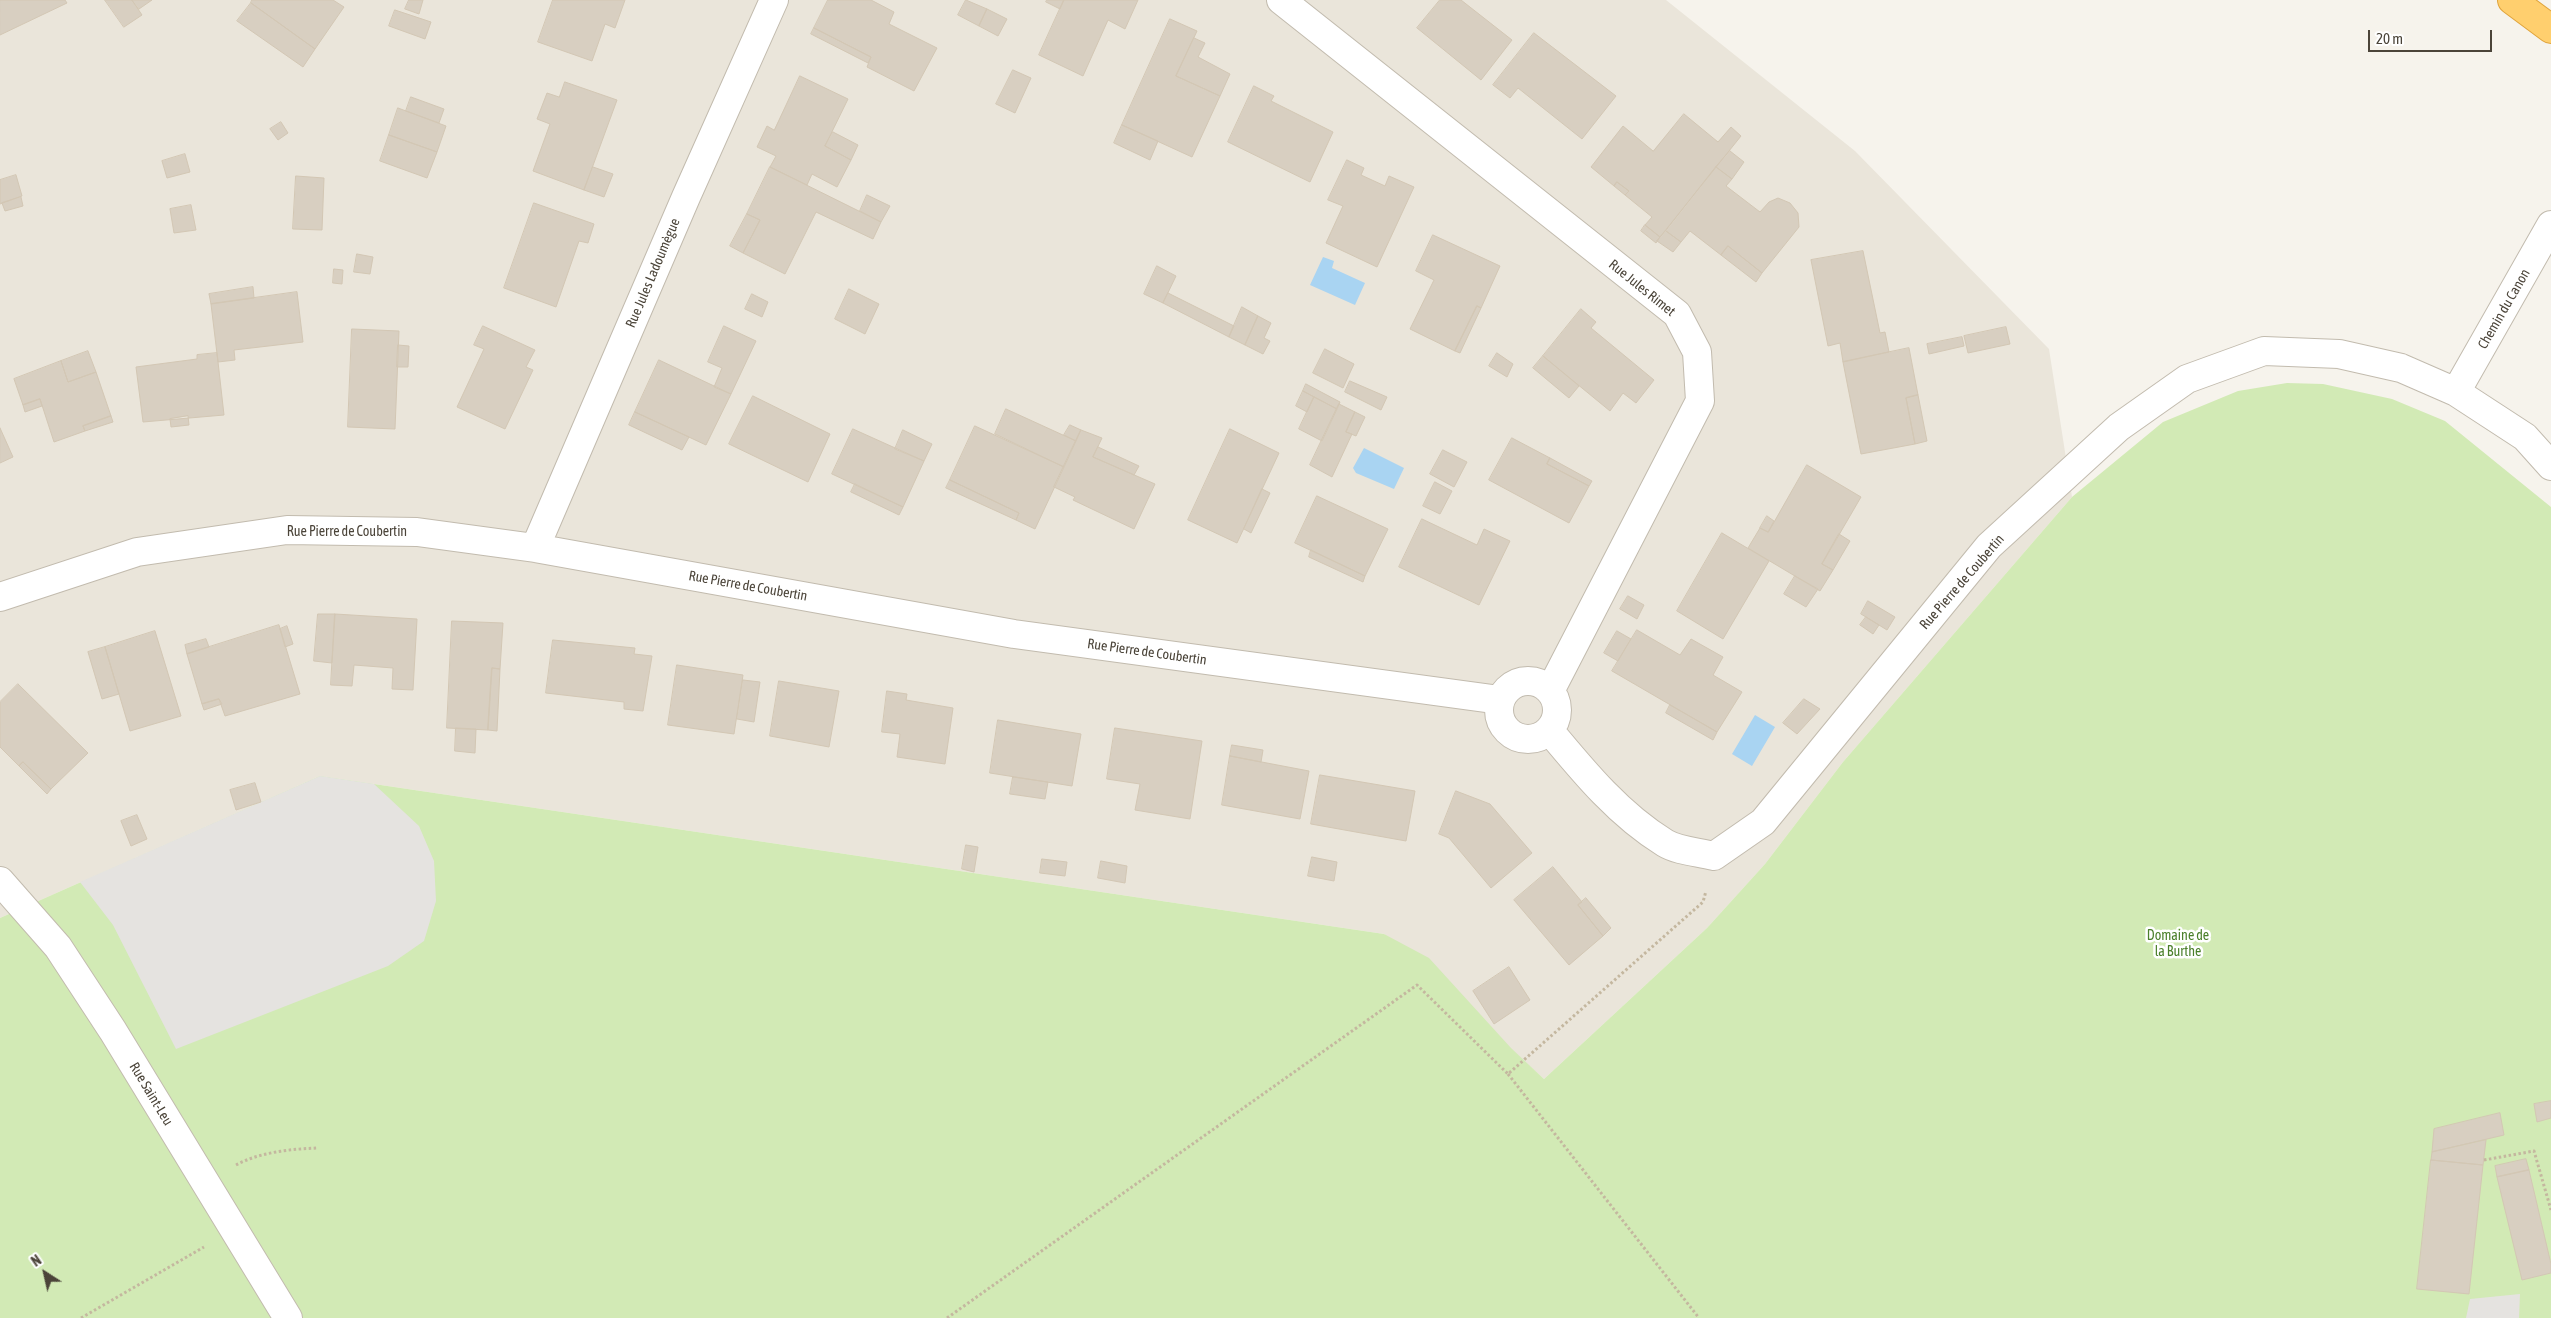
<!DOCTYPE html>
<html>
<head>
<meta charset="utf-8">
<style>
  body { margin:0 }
  #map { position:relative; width:2551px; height:1318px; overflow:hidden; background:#f6f3ec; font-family:"Asap Condensed",sans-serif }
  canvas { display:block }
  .north { position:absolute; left:20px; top:1248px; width:50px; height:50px; -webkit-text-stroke:4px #fff; paint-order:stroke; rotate:325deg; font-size:14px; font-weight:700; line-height:20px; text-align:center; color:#4b4439 }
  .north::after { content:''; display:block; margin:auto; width:18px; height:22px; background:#4b4439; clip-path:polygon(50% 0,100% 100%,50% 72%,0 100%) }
  .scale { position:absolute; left:2368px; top:30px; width:124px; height:22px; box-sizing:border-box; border:2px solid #4b4439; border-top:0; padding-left:6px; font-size:15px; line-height:18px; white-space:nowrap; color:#4b4439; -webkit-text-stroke:4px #fff; paint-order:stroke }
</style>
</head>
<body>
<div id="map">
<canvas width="2551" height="1318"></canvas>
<div class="north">N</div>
<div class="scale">20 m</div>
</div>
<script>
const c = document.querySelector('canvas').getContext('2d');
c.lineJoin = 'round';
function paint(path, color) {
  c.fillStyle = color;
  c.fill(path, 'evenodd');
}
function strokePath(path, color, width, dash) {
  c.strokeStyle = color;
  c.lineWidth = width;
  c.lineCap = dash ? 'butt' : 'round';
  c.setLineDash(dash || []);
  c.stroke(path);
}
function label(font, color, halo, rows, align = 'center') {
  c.font = font + ' "Asap Condensed",sans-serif';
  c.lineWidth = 5;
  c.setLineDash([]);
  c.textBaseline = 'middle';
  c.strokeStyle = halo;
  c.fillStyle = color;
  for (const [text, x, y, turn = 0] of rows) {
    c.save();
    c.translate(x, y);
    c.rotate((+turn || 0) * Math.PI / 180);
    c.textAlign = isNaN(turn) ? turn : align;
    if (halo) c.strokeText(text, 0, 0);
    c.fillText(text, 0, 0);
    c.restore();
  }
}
const residential = new Path2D(`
  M0,0H1666L1855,151L2049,349L2072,497L1843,762L1765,864L1707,928L1544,1079L1384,934L320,776L0,918Z`);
const green = new Path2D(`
  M2287,383L2323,384L2392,399L2445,421L2551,507V1318H0V918L320,776L1384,934L1429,958L1511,1048L1544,1079L1707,928L1765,864L1843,762L2072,497L2163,422L2238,391Z`);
const parking = new Path2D(`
  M320,776L374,784L419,826L434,861L436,901L424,941L388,966L176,1049L113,925L80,882Z
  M2520,1294L2519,1318H2466L2470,1299Z`);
const water = new Path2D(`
  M1323,257L1334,261L1332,268L1365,283L1355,305L1310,285Z
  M1364,448L1404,468L1394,489L1356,473L1353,468Z
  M1755,715L1775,727L1752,766L1732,754Z`);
const building = new Path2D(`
  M0,0H65L67,3L0,35Z
  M105,0H132L142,15L124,27Z
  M132,0H152L139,9Z
  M252,0H333L344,7L315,49L251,3Z
  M409,0H423L419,14L405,9Z
  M553,0H625L615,28L605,24L592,61L538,42Z
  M828,0H871L894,12L889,24L937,48L914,91L867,67L871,57L814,28Z
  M966,0L987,9L979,26L958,15Z
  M1047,0H1064L1060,9L1046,2Z
  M1064,0H1138L1125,29L1108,20L1083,76L1039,55Z
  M1440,0H1461L1512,40L1481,80L1417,28Z
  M251,3L315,49L303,67L237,21Z
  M987,9L1007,19L998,36L979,26Z
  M395,10L431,22L425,39L389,26Z
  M1170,19L1197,31L1176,76L1220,96L1192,157L1122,125Z
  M814,28L871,57L868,63L811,34Z
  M1534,33L1616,96L1582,139L1518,88L1510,98L1493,85Z
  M1194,38L1205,43L1198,57L1230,74L1220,96L1176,76Z
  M1013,70L1031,78L1015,113L996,104Z
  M800,76L848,99L825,146L851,160L837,187L812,174L807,185L770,167L776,156L757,147L767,126L774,130Z
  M565,82L617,100L584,190L533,171L550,124L537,119L547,93L559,97Z
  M1254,86L1274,96L1271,101L1333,132L1310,182L1228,142Z
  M411,97L444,109L439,123L406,111Z
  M398,108L446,126L437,152L389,135Z
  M1684,114L1718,142L1731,127L1741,136L1660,237L1645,225L1652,217L1625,195L1629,191L1617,182L1614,186L1591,167L1623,126L1653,151Z
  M281,122L288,133L278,140L270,129Z
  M1122,125L1158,141L1150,160L1114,143Z
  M833,132L858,145L851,160L825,146Z
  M389,135L437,152L427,178L380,161Z
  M1730,151L1744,162L1732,179L1716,167Z
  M185,154L190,172L167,178L162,161Z
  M1347,160L1364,168L1361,175L1385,186L1389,176L1414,187L1377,267L1326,243L1343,206L1328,200Z
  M593,167L613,174L604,197L584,190Z
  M770,167L881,222L873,239L816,212L785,274L743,253L760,220L747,214Z
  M1716,167L1732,179L1726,186L1760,212L1769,202L1778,198L1790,203L1798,213L1799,227L1762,273L1728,246L1721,255L1690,231L1681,242L1666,231Z
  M16,175L22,196L0,204V180Z
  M296,176L324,178L322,230L293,229Z
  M1617,182L1629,191L1625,195L1614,186Z
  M867,195L890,206L881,222L860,211Z
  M21,197L23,206L5,211L2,203Z
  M534,203L594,224L588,243L579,241L556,307L504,288Z
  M191,205L196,230L174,233L170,209Z
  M747,214L760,220L743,253L730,246Z
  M1645,225L1660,237L1656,243L1641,231Z
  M1666,231L1681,242L1673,252L1657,241Z
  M1433,235L1500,266L1481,308L1477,306L1455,351L1410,329L1434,280L1416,271Z
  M1728,246L1762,273L1756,282L1721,255Z
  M1863,251L1880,333L1885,332L1889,352L1843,362L1840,343L1828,346L1811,260Z
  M357,254L373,257L370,274L354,272Z
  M1157,266L1176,276L1163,303L1144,294Z
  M334,269L343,270L342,284L333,283Z
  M253,287L254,298L211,304L209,294Z
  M849,289L879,304L865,334L835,319Z
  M297,292L303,342L234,350L235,360L218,362L211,304Z
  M1168,293L1234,326L1229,337L1163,303Z
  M752,294L768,302L762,317L745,309Z
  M1477,306L1481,308L1460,353L1455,351Z
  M1242,307L1258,316L1245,345L1229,337Z
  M1581,309L1596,322L1591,328L1654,380L1636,403L1623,393L1610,411L1543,356Z
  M1258,316L1271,323L1264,338L1270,341L1263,354L1245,345Z
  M483,326L535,350L526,367L533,370L505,429L457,407L484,349L474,345Z
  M724,326L756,341L731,394L714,387L722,368L708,362Z
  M2006,327L2010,344L1968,353L1964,336Z
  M352,329L399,331L395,429L348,427Z
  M1962,337L1964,346L1929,354L1927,344Z
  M398,345L409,346L408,367H397Z
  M1909,348L1918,395L1906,398L1915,444L1861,454L1843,362Z
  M1325,349L1354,364L1343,388L1313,373Z
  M88,351L96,372L68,382L61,361Z
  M217,353L224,415L143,422L136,367L197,359V355Z
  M1497,353L1513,364L1507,377L1489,366Z
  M1543,356L1579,386L1569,398L1533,368Z
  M659,360L731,394L706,445L635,412Z
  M61,361L68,382L96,372L111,416L83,426L85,431L54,442L40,399L23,405L14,379Z
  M1350,381L1387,397L1381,410L1345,392Z
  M1306,384L1340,402L1337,409L1303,391Z
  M1303,391L1314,397L1307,412L1296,406Z
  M1918,395L1927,441L1915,444L1906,398Z
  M753,396L830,434L808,482L729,444Z
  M1314,397L1337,409L1322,441L1299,429Z
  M40,399L42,406L25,412L23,405Z
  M1339,404L1355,412L1346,432L1352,434L1332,477L1310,465Z
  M1006,409L1076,441L1064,467L995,434Z
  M635,412L689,437L682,450L629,425Z
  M1355,412L1365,417L1356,436L1346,432Z
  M111,416L113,422L85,431L83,426Z
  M188,416L189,425L171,427L170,419Z
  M1070,425L1081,430L1076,441L1064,435Z
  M975,426L1064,467L1035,529L1016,520L1019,513L950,480Z
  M0,428L13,457L0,463Z
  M853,429L924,461L903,507L832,474Z
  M1230,429L1279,453L1237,543L1188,520Z
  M903,430L932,444L924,461L895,449Z
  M1081,430L1102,438L1093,457L1155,484L1134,529L1073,500L1075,497L1054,487Z
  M1512,438L1550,458L1547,464L1589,486L1569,523L1489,480Z
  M1098,447L1139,466L1134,475L1093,457Z
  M1443,450L1467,462L1454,487L1430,474Z
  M1550,458L1592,481L1589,486L1547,464Z
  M1807,465L1861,497L1822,564L1833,570L1820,591L1748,548L1760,528L1768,532Z
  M950,480L1019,513L1016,520L946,488Z
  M1435,482L1452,491L1440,514L1423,506Z
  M855,484L903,507L899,515L851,492Z
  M1262,489L1270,493L1251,533L1244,529Z
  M1317,496L1388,529L1365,576L1295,543Z
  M1767,516L1774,521L1768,532L1760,528Z
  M1422,519L1477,545L1484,529L1510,541L1479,605L1399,567Z
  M1722,533L1769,561L1723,639L1677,611Z
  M1839,534L1850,541L1833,570L1822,564Z
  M1311,550L1365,576L1363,582L1309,557Z
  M1795,576L1818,589L1806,607L1784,594Z
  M1628,596L1644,605L1637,619L1620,609Z
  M1868,601L1895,617L1887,630L1861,614Z
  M318,614H335L332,663L314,661Z
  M335,614L417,619L413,690L392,689L393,668L354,665L352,686L331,685Z
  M1866,617L1879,625L1873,634L1860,625Z
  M452,621L503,623L500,669L492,668L488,730L447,728Z
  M279,625L300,694L225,716L219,699L202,704L187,654Z
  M287,626L293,644L285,647L280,629Z
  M1637,630L1680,655L1691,639L1723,657L1713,675L1742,692L1717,732L1612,671Z
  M155,631L181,716L130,731L105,647Z
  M1617,631L1631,639L1618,661L1604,653Z
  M206,639L209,647L187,654L185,645Z
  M553,640L635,648L634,654L652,656L643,711L624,709V702L546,693Z
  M105,647L119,694L102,699L88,652Z
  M677,665L743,675L734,734L668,725Z
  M492,668L500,669L497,731L488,730Z
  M743,680L760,682L754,722L737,719Z
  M779,681L839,691L829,747L770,736Z
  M18,684L88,753L51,789L23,762L19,766L0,747V702Z
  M887,691L907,694L906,700L953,708L945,764L897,757L900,734L882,732Z
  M219,699L222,704L204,710L202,704Z
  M1804,699L1820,709L1797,734L1783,723Z
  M1670,705L1717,732L1713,740L1666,713Z
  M998,720L1081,734L1072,786L990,773Z
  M456,728L476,729L475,753L455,751Z
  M1115,728L1202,741L1190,819L1135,810L1140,784L1107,779Z
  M1232,745L1263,750L1261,762L1230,756Z
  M1230,756L1309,771L1300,819L1222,805Z
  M23,762L51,789L47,794L19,766Z
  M1320,775L1415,791L1406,841L1311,824Z
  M1013,777L1048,782L1045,799L1010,794Z
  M255,783L261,802L236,810L230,790Z
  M1456,791L1490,804L1532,853L1491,888L1449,838L1439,834Z
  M137,815L147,839L131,846L121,821Z
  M966,845L978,847L974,872L962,869Z
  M1312,857L1337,862L1334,881L1308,876Z
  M1042,859L1067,862L1065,876L1040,873Z
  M1101,861L1127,866L1125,883L1098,878Z
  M1553,867L1582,902L1578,905L1603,936L1569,965L1514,900Z
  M1586,898L1611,928L1603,936L1578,905Z
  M1509,967L1530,1000L1494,1024L1473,991Z
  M2551,1101V1118L2537,1122L2534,1104Z
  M2500,1113L2504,1135L2432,1152L2434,1129Z
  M2486,1140L2483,1165L2431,1160L2432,1152Z
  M2526,1159L2529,1170L2497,1177L2495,1166Z
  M2431,1160L2483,1165L2469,1294L2417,1289Z
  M2529,1170L2551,1264V1273L2522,1280L2497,1177Z`);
const path = new Path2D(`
  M1508,1074L1699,1318
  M2484,1160L2534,1151L2551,1210
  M236,1165C260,1152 291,1149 318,1148
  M81,1318L204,1247
  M947,1318L1417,985L1508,1074L1703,902L1706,891`);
const street = new Path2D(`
  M1281,0L1677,314L1697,352L1700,401L1550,691
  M2456,392L2551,225
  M535,548L686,197L774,0
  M0,597L137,552L287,530L417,532L535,548L1014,634L1500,700
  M1499 710a29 29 0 1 1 58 0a29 29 0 1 1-58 0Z
  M1549,730C1583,771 1619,815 1665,843C1678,851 1699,852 1714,856L1763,822L1989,546L2119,427L2187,379L2264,351L2339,354L2401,368L2456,392L2525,437L2551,466
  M0,881L58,947L113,1031L288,1318`);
const highway = new Path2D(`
  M2512,0L2551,29`);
const streetNames = [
  ["Rue Jules Ladoumègue",653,273,-67],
  ["Rue Jules Rimet",1642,288,39],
  ["Chemin du Canon",2504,309,-60],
  ["Rue Pierre de Coubertin",347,532],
  ["Rue Pierre de Coubertin",1962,582,-49],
  ["Rue Pierre de Coubertin",748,586,10],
  ["Rue Pierre de Coubertin",1147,652,8],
  ["Rue Saint-Leu",151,1094,59]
];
const parkNames = [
  ["Domaine de",2178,936],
  ["la Burthe",2178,952]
];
paint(residential, '#eae5da');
paint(green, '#d2eab5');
paint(parking, '#e5e3e0');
paint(water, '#a9d4f2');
paint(building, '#d8cfc1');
strokePath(building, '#d3c7b4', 1);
strokePath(street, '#c2bbae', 30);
strokePath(highway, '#e0a43c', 30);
strokePath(path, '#c4b79f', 3, [2.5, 2.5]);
strokePath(street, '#fff', 28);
strokePath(highway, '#ffcf6e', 28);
label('14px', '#4b4439', '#fff', streetNames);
label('14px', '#4a7f2a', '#fff', parkNames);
</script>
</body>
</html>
